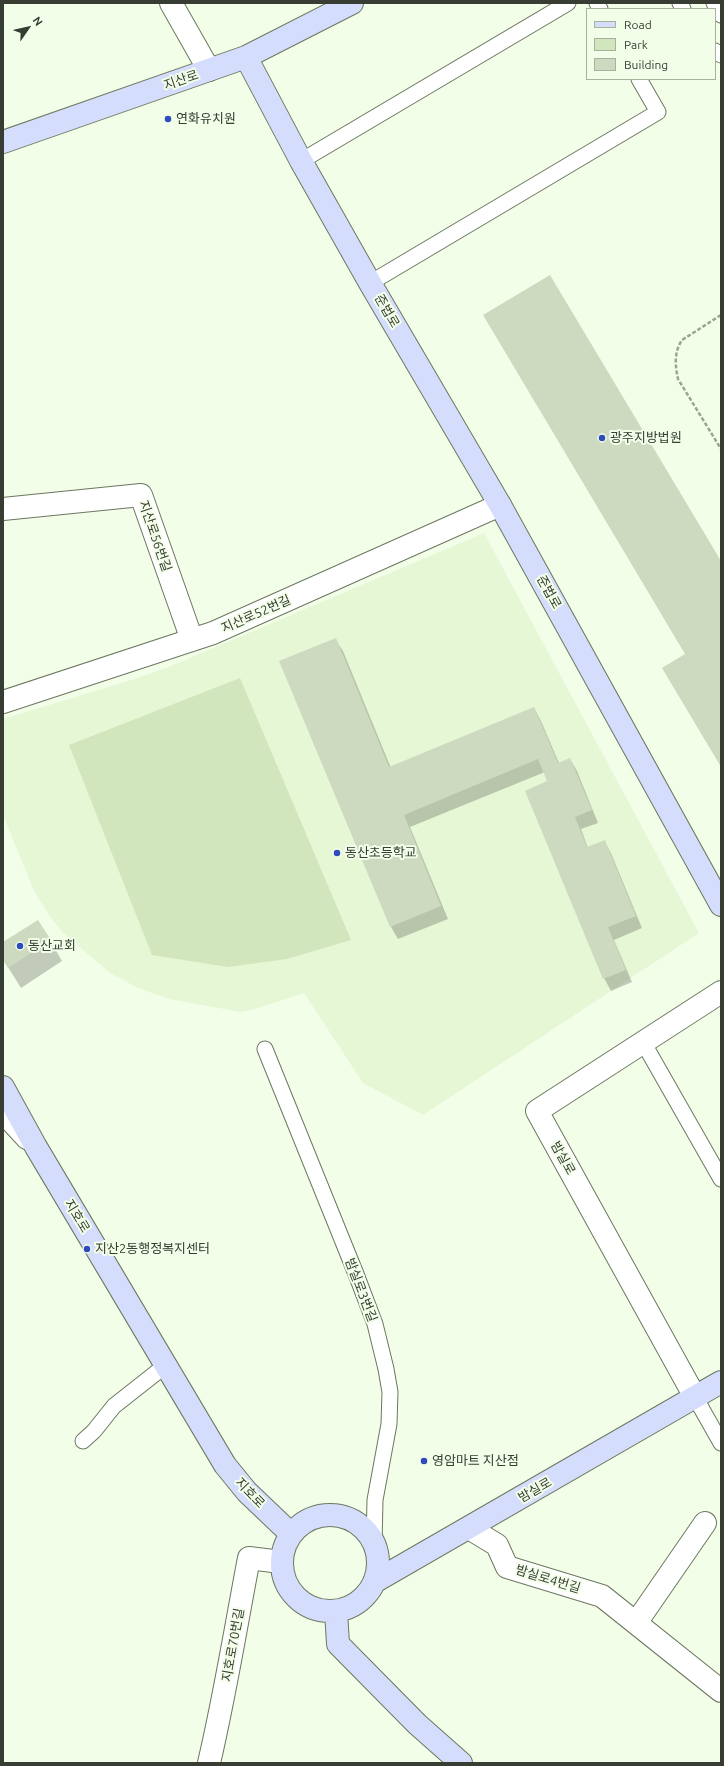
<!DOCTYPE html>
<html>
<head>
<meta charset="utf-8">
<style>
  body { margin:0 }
  #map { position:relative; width:724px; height:1766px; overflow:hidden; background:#f3fee9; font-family:Ubuntu,sans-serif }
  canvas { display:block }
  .frame { position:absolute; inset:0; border:4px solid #373d32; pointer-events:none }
  .legend { position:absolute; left:586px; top:8px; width:130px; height:72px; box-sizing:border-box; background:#f3fee9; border:1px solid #a8b1a0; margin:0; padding:5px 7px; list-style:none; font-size:12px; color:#373d32 }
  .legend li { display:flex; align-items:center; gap:8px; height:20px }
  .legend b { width:20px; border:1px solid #a8b1a0 }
  .north { position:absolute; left:8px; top:8px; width:40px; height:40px; -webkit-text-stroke:3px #f3fee9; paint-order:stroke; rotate:56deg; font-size:11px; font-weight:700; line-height:16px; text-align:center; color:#373d32 }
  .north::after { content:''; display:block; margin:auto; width:14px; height:18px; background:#373d32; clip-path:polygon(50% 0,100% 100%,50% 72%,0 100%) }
</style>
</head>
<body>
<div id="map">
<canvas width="724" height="1766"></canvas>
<div class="frame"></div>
<ul class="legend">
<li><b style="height:5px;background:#d4defc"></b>Road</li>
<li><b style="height:11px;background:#d1e6bc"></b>Park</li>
<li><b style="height:11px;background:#cddac0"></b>Building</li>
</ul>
<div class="north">N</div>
</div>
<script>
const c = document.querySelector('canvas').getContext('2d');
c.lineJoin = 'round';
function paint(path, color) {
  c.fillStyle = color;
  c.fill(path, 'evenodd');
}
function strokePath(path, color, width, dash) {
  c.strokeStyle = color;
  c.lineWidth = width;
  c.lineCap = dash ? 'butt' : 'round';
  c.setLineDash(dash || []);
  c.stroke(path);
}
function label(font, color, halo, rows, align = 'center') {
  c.font = font + ' Ubuntu,"Noto Sans KR",sans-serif';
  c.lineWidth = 4;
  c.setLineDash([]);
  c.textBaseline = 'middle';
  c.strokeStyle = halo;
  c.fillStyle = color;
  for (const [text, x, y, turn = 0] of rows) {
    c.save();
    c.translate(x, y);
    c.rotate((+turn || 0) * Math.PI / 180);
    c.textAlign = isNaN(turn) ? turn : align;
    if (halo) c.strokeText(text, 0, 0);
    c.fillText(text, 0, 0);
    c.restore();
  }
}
const built = new Path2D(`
  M484,533L699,933L423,1115L363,1083L304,993L258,1008L241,1012L169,999L138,988L110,973L62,932L49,915L34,891L3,815V719L131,680L166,668Z`);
const green = new Path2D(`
  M240,678L351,940L287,959L228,967L152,955L69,745Z`);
const shadow = new Path2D(`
  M335,639L343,651L391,768L534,708L541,721L559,763L570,759L577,771L598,823L581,829L588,848L604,841L611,853L642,928L614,940L632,982L611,991L604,978L545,772L410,827L448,919L398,939L391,927L280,661Z
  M50,940L62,961L21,988L3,959V943Z`);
const building = new Path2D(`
  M550,275L721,561V767L662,668L685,654L483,315Z
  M336,638L389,767L534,707L558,763L570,758L592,810L575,817L587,847L605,840L636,916L608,927L626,970L603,979L525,791L547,781L538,759L404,815L441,906L390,927L279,661Z
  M38,920L51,940L8,968L3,960V942Z`);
const path = new Path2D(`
  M721,315L682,340C674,352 675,365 678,379L721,449`);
const lane = new Path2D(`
  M597,3L600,9
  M680,3L683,9
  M714,3L721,15
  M715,51L721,55
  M301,161L568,3
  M370,283L658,112L639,79
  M643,1042L721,1179
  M265,1049L356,1274L375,1324L386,1369L390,1392L389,1424L375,1500L374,1544
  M695,1397L721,1443
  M83,1441L94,1431L114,1406L166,1365`);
const street = new Path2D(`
  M171,3L209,70
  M3,509L141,495L192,640
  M3,702L213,633L500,505
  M3,1112L27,1138
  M695,1397L537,1111L721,992
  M469,1528L497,1545L507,1567L602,1596L721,1691
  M636,1623L705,1523
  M209,1763C225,1695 236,1626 249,1558L281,1562`);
const secondary = new Path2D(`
  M246,57L301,161L370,283L500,505L721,905
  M3,142L246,57L352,3
  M3,1087L36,1147L225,1465L247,1492L291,1534
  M282 1563a48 48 0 1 1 96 0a48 48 0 1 1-96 0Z
  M374,1582L721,1382
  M336,1611L338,1644L417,1724L461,1763`);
const markers = [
  [168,119,4,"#2e4bbc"],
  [602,438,4,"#2e4bbc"],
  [337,853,4,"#2e4bbc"],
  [20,946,4,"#2e4bbc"],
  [87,1249,4,"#2e4bbc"],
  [424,1461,4,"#2e4bbc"]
];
const streetNames = [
  ["지산로",181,80,-19],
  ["준법로",387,311,60],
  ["지산로56번길",155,536,71],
  ["준법로",549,592,61],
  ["지산로52번길",256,614,-24],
  ["밤실로",563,1158,61],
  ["지호로",77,1216,59],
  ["밤실로3번길",361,1290,69],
  ["밤실로",535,1490,-30],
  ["지호로",250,1493,46],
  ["밤실로4번길",548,1579,17],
  ["지호로70번길",233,1645,-80]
];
const poiNames = [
  ["연화유치원",176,119],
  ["광주지방법원",610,438],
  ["동산초등학교",345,853],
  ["동산교회",28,946],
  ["지산2동행정복지센터",95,1249],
  ["영암마트 지산점",432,1461]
];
paint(built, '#e6f7d6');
paint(green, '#d1e6bc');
paint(shadow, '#0003');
paint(building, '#cddac0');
strokePath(lane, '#6c7760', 17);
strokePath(street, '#6c7760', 24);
strokePath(secondary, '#6c7760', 24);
strokePath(path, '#9ca494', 2.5, [4, 2]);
strokePath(lane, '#fff', 15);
strokePath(street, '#fff', 22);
strokePath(secondary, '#d4defc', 22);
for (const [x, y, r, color] of markers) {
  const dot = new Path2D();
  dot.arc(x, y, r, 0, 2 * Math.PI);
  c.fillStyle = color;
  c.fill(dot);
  strokePath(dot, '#f3fee9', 1.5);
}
label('13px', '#373d32', '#f3fee9', streetNames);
label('13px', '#373d32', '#f3fee9', poiNames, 'left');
</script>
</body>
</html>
